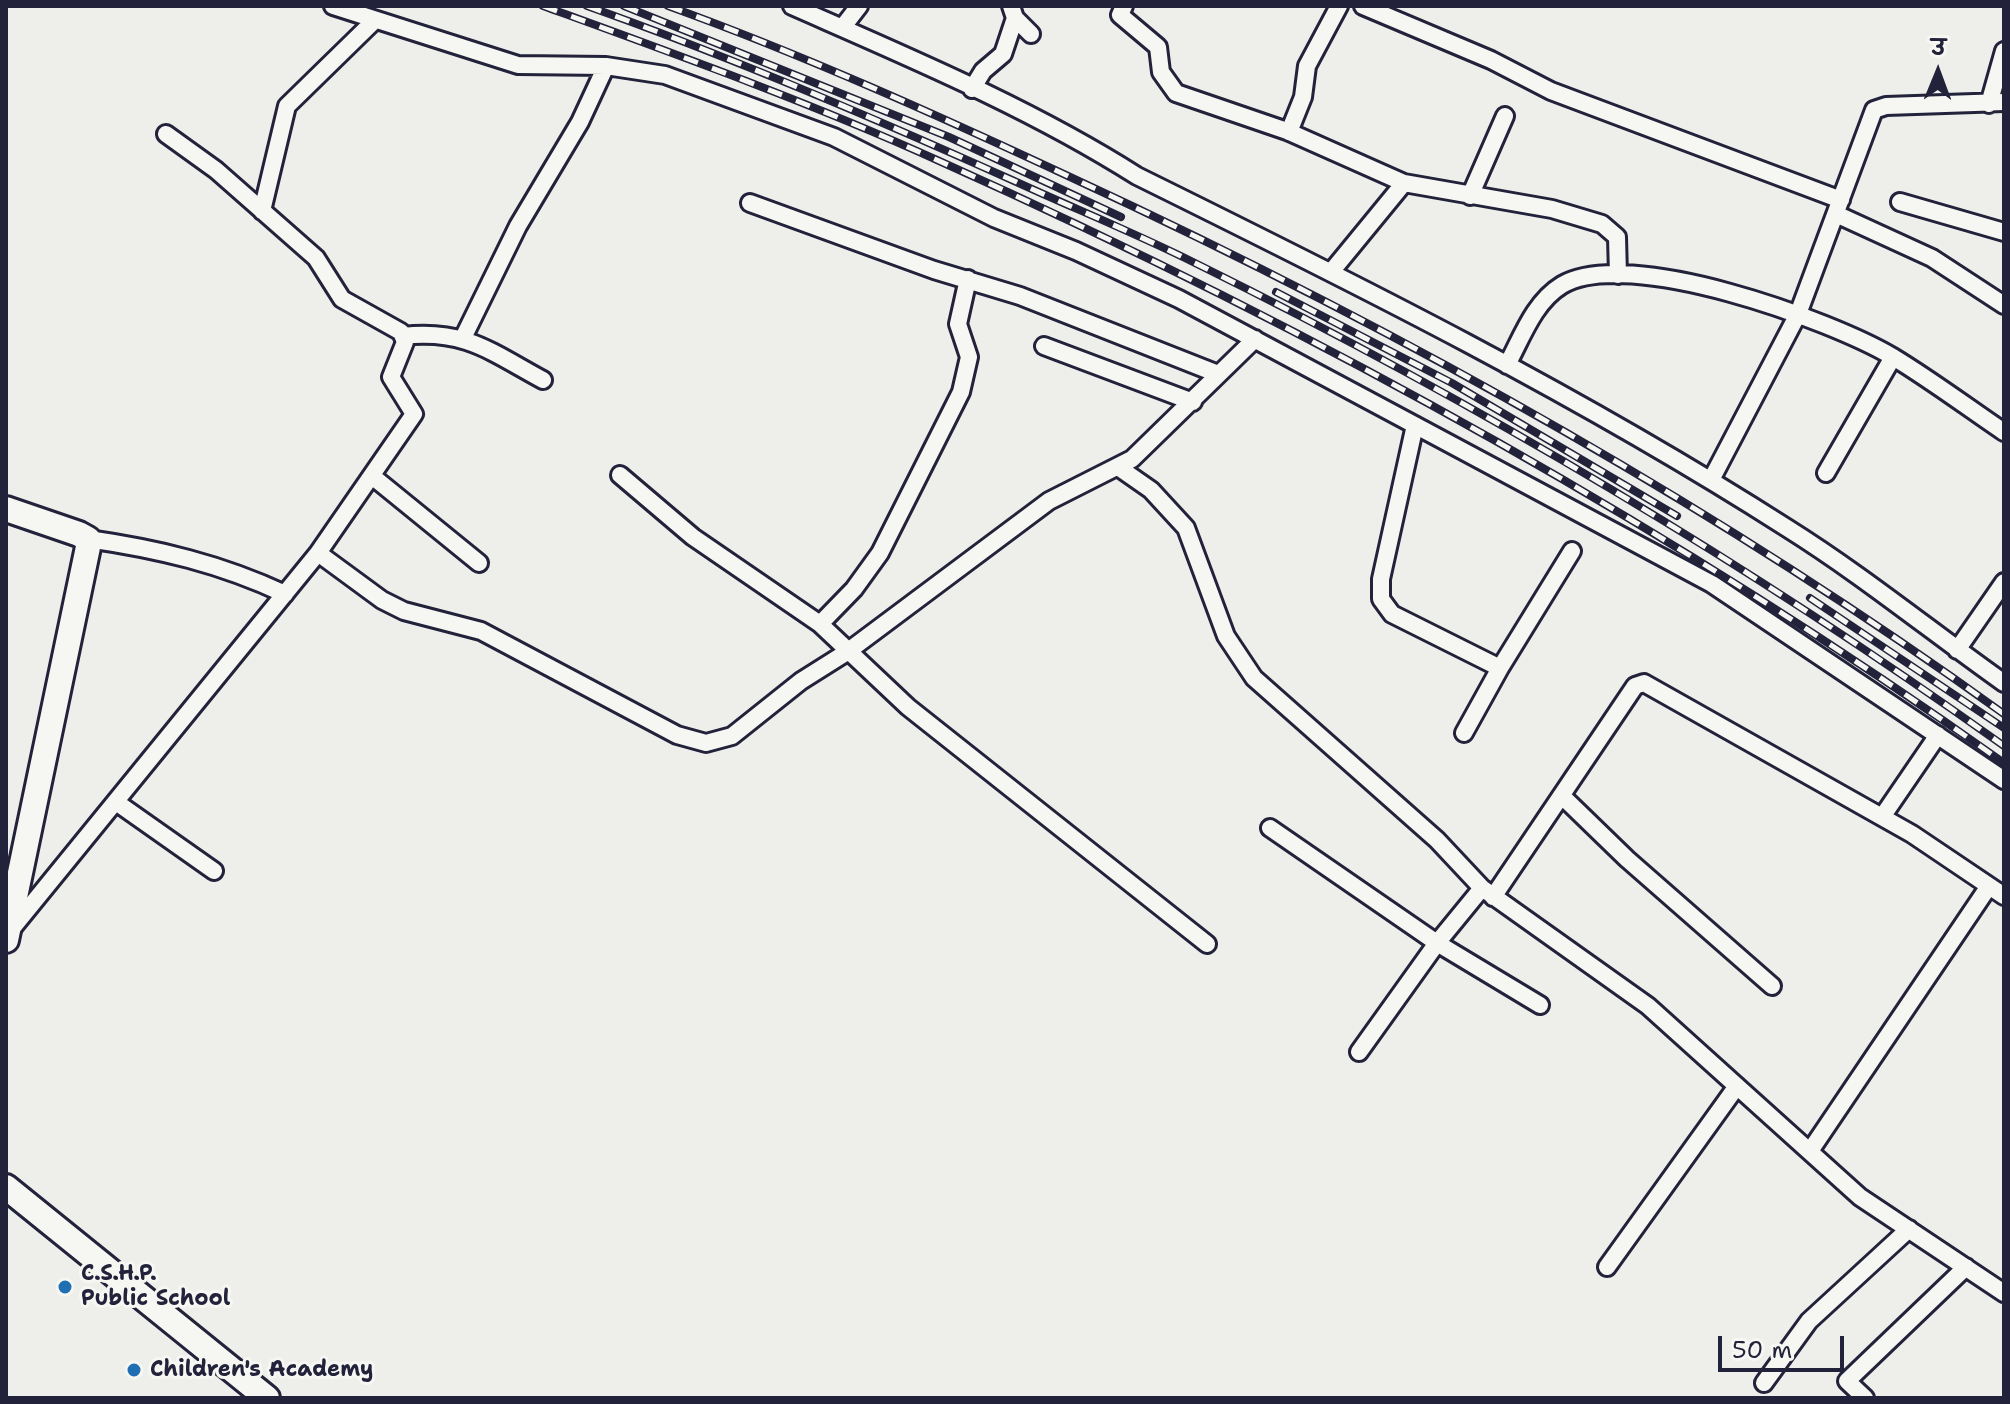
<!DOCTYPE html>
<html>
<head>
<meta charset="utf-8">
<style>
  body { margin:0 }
  #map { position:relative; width:2010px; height:1404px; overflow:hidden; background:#eeeeeb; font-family:"Shantell Sans","Playpen Sans Deva",sans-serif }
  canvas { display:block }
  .frame { position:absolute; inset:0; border:8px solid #22223b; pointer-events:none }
  .north { position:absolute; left:1898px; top:32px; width:80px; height:80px; -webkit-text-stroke:6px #f6f6f2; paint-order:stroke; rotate:1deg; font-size:22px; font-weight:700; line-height:32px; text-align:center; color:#22223b }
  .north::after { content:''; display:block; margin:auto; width:28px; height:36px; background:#22223b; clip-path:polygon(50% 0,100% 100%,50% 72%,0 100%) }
  .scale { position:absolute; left:1718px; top:1336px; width:126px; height:36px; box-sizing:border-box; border:4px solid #22223b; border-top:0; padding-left:10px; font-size:24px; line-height:28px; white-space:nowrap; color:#22223b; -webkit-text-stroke:6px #f6f6f2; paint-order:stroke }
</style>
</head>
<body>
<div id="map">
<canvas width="2010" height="1404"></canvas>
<div class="frame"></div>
<div class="north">उ</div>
<div class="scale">50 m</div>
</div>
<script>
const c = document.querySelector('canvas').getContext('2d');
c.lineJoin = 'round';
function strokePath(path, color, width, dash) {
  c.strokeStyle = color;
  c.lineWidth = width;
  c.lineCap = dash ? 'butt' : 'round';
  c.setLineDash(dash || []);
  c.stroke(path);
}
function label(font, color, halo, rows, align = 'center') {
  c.font = font + ' "Shantell Sans",sans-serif';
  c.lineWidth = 6;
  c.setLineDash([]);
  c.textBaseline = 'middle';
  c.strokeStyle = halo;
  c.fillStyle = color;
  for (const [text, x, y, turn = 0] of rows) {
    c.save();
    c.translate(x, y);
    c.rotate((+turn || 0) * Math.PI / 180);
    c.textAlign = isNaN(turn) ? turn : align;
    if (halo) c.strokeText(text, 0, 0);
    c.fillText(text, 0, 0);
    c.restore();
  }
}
const street = new Path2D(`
  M333,6L518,65L606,66L665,75L834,137L994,218L1076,251L1179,299L1712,584L2004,780
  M792,6C908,57 1030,108 1137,176C1358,285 1579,395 1787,528C1862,575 1932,632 2004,683
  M1011,6L1015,18L1031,34
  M1124,6L1120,15L1158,47L1161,72L1176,93L1287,131L1404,183L1552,209L1602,224L1617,237L1618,275
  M1363,6L1491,60L1551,91L1841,200
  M842,28L859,6
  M972,89L983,71L1003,54L1015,18
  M1989,104L2004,51
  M1289,132L1303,97L1307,66L1339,6
  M1470,196L1505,116
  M1900,202L2004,232
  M750,203L934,270L1020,296L1218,374
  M262,211L287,106L375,20
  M1836,214L1932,258L2004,305
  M1331,272L1404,183
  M403,336C465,329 491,352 543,380
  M463,338L518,226L580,122L606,66
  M1044,346L1193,402
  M1507,365C1522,337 1534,302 1562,285C1627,246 1831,320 1893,357C1931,380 1967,407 2004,432
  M1415,425L1381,579V599L1392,614L1500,668L1572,551
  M1118,467L1151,490L1186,528L1226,636L1254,678L1437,840L1482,888L1648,1006L1860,1197L2004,1293
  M1826,473L1893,357
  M620,475L693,537L820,624L908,707L1207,944
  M372,476L479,563
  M1711,480L1798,314L1874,110L1886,106L2004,102
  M88,539C158,549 221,564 285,594
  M318,553L382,600L404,611L481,631L677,735L706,743L732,736L801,681L847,652L1049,501L1132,459L1255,339
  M820,624L854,589L880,553L961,392L969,357L958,324L968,279
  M1957,650L2004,582
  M1464,733L1500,668
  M1562,796L1627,859L1772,986
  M116,802L214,871
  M1882,817L1938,735
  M1270,828L1437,943L1540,1005
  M1493,897L1635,686L1644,683L1912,834L2004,896
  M10,931L318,553L414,414L391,377L405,342L401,332L342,299L316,258L216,170L166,134
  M1359,1052L1437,943L1482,888
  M1810,1151L1989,886
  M1607,1267L1737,1086
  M1764,1383L1809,1321L1909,1229
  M1865,1398L1847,1381L1966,1267`);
const secondary = new Path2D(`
  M6,509L79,534L88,539V547L6,940
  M6,1187L267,1398`);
const rail = new Path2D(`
  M543,6C675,54 809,102 937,160C1311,327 1670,526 2004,763
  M587,6C731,57 872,117 1012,180C1073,208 1135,233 1195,263C1477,402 1749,564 2004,746
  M624,6L949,137L1121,217
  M668,6C804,55 937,115 1068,176C1395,327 1711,503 2004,714
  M1276,292L1452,383L1677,516
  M1810,598L2004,728`);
const markers = [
  [65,1287,8,"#1f6fb2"],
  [134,1370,8,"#1f6fb2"]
];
const poiNames = [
  ["C.S.H.P.",81,1274],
  ["Public School",81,1299],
  ["Children's Academy",150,1370]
];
strokePath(street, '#22223b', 22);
strokePath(secondary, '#22223b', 30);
strokePath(street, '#f6f6f2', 16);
strokePath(secondary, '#f6f6f2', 24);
strokePath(rail, '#22223b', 8);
strokePath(rail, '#f6f6f2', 5, [15]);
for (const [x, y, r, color] of markers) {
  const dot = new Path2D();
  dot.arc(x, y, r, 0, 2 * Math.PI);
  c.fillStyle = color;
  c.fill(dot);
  strokePath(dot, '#f6f6f2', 3);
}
label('bold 22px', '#22223b', '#f6f6f2', poiNames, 'left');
</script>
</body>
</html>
